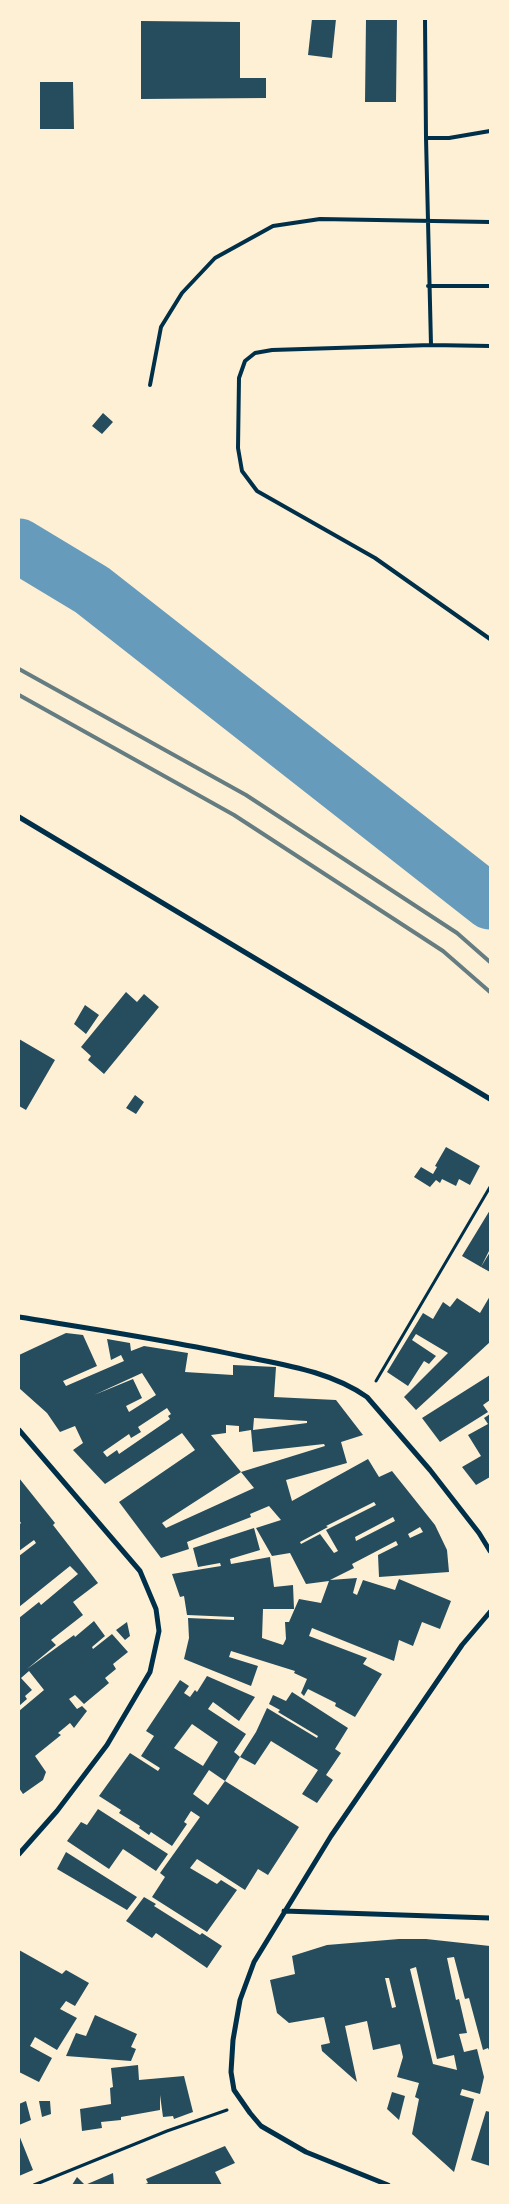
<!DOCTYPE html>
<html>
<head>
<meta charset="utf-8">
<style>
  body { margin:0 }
  #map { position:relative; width:509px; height:2204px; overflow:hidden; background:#fdf0d5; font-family:Manrope,sans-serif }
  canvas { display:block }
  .frame { position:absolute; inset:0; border:20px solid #fdf0d5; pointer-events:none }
</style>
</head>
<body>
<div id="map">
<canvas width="509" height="2204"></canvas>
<div class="frame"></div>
</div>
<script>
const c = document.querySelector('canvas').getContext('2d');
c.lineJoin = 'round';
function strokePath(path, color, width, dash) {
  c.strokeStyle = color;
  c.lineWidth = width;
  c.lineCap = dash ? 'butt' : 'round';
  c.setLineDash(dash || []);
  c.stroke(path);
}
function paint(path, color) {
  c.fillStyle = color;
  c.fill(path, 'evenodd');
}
const river = new Path2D(`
  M19,546L92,590L490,902`);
const building = new Path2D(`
  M312,19H336L332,58L308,55Z
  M366,19H397L396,102H365Z
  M141,21L240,22V78H266V98L141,99Z
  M40,82H73L74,129H40Z
  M103,413L113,422L102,434L92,426Z
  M126,992L137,1002L144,994L159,1007L104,1074L88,1060L91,1056L81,1047Z
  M85,1005L99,1015L86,1034L74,1024Z
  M19,1039L55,1060L26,1110L19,1106Z
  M135,1095L144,1102L136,1114L126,1108Z
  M446,1147L480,1166L470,1185L459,1179L456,1186L442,1179L440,1183L436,1180L430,1187L414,1177L421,1167L433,1174L437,1167L435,1166Z
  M490,1210V1249L481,1267L462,1256Z
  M490,1252V1272L481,1267Z
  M490,1296V1342L416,1410L404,1397L448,1353L416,1334L412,1340L436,1356L429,1364L424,1361L408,1386L387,1372L423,1313L433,1319L443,1302L450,1307L457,1298L480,1313Z
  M66,1333L83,1335L97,1366L63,1381L66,1386L124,1361L121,1355L111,1360L107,1339L130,1343L131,1351L144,1346L188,1353L185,1372L233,1375V1365L276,1367L274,1397L336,1400L363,1435L341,1442L347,1463L286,1480L292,1501L368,1459L379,1477L392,1471L435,1525L447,1550L449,1572L379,1577L378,1555L398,1545L396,1541L352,1564L354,1568L330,1580L357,1578L353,1593L357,1595L363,1580L395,1590L399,1579L451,1601L440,1629L422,1622L413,1646L399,1640L394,1661L312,1628L309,1636L367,1658L363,1664L382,1674L355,1717L335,1706L336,1703L308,1689L304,1696L301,1693L307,1679L294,1673L295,1671L231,1651L229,1657L258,1666L251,1686L184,1659L189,1638L188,1618L234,1620V1617L187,1615L184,1596L180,1597L172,1574L221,1566L220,1563L198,1567L193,1548L254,1528L260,1550L230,1559L231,1564L270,1557L274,1587L293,1585L294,1609H263L262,1638L283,1645L286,1639L285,1622H289L299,1599L321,1603L329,1581L306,1584L290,1553L272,1556L256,1528L281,1520L269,1506L250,1514L251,1517L187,1542L189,1549L161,1558L119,1502L195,1450L182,1433L105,1484L73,1450L83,1443L75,1426L60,1432L47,1413L19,1388V1355ZM142,1373L156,1395L129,1412L126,1406L142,1398L133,1379L94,1395ZM167,1408L171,1414L168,1416L170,1419L119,1454L117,1450L107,1457L103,1452L129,1434L131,1438L141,1432L138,1427ZM254,1418L307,1421V1423L253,1430ZM226,1425L239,1426V1432L251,1430L253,1452L324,1444L325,1446L241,1472L254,1488L166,1528L162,1523L241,1472L211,1435L226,1433ZM374,1502L376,1505L326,1530L338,1551L334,1553L320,1534L301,1544L300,1542L328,1527L326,1526ZM393,1517L395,1521L356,1541L355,1537ZM420,1527L423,1532L410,1538L408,1534Z
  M490,1375V1400L483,1405L488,1412L440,1442L422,1418Z
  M490,1414V1477L476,1485L462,1467L481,1456L468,1435L488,1424L484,1418Z
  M19,1478L55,1523L53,1525L98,1583L73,1602L83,1615L51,1640L56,1645L27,1669L74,1635L75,1637L94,1621L105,1636L92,1647L93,1649L112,1634L128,1652L113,1664L116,1669L105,1678L109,1683L84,1704L75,1695L69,1699L77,1709L82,1706L87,1711L74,1728L70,1723L58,1733L61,1735L35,1756L46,1772L43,1780L23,1794L19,1788V1711L44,1690L29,1671L21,1678L32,1690L25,1696L27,1699L19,1706V1618L39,1602L41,1605L78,1574L70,1566L19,1607V1556L36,1543L34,1540L19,1551V1525L21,1523L19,1520Z
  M127,1622L130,1636L125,1640L116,1630Z
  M207,1676L255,1697L239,1721L213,1702L208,1709L246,1734L234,1752L240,1757L225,1781L299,1827L268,1875L258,1869L245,1890L197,1859L190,1868L217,1884L221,1880L237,1890L207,1932L152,1897L165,1877L160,1873L200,1817L191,1811L184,1822L187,1824L172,1846L151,1832L149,1835L139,1828L140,1826L119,1813L121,1810L99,1796L130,1753L158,1771L160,1768L141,1756L154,1736L146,1731L180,1680L189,1686L184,1693L190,1697L195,1690L197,1692ZM192,1724L218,1742L203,1766L174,1748ZM209,1770L225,1781L208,1805L193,1794Z
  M292,1692L348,1728L335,1749L341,1753L326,1775L333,1780L317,1803L302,1794L318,1770L271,1741L255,1765L240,1757L256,1732L267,1708L317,1738L318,1736L278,1712L280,1710L269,1704L273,1695L286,1701Z
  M98,1809L168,1854L156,1871L123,1849L109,1869L67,1841L81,1822L87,1825Z
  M66,1852L137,1897L127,1910L57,1869Z
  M144,1897L156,1904L154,1906L200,1935L202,1933L222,1946L207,1968L156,1933L152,1938L126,1921Z
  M399,1939H426L490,1946V2052L488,2048L483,2050L469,1998L465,1999L454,1957L447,1958L456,2000L459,1999L467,2033L459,2034L464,2052L477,2049L484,2077L480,2094L462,2089L460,2095L474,2099L454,2172L412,2134L419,2099L415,2097L419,2083L397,2077L403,2057L400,2044L373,2050L367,2021L345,2026L357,2082L322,2051L321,2045L330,2043L324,2017L289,2023L277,2013L270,1980L295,1974L292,1956L327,1945ZM416,1967L437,2059L454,2055L457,2070L433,2064L410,1969ZM385,1978H389L396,2007L392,2008Z
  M19,1950L62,1974L66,1970L89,1983L75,2006L66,2001L60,2009L77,2018L57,2050L35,2037L30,2046L52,2058L39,2082L19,2072Z
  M95,2015L137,2034L131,2047L136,2049L131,2061L66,2056L76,2033L86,2036Z
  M138,2065L139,2080L184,2076L193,2112L174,2119L173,2116L163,2117L160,2095V2110L121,2117V2120L101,2122L102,2128L82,2131L80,2109L111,2104L110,2088L113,2087L111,2068Z
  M392,2092L405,2096L399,2120L387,2109Z
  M26,2101L31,2120L19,2125V2104Z
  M39,2101H50L51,2114L42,2117Z
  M486,2111L490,2112V2166L471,2160Z
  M19,2135L33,2170L19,2176Z
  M225,2146L235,2163L215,2172L222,2185H143L148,2183L146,2179Z
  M113,2173L114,2185H85Z
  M77,2177L85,2185H72Z`);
const path = new Path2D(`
  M376,1381L490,1187
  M34,2185L167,2131L227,2110`);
const service = new Path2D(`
  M425,19L426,138
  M428,286H490
  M431,345L426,138H449L490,131
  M490,346L431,345L272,350L255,353L245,361L239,378L238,448L242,471L257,491L375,558L490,639
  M150,385L161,327L182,293L215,258L273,226L320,219L490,222`);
const minor = new Path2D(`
  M19,817L490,1099
  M19,1317C93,1329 167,1340 241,1356C284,1365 330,1371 367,1397L430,1470L479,1533L490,1551
  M19,1430L140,1571L156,1609L159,1631L150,1672L107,1745L57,1811L19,1854
  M284,1911L490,1918
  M388,2185L306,2152L261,2126L250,2113L234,2090L231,2072L233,2040L240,2000L254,1962L331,1836L462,1645L490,1612`);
const rail = new Path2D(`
  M19,669L246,795L457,933L490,962
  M19,695L234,815L443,951L490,992`);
strokePath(river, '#669bbc', 55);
paint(building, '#264d5e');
strokePath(path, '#003049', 3);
strokePath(service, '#003049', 4);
strokePath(minor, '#003049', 5);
strokePath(rail, '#657d81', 4);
</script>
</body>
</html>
